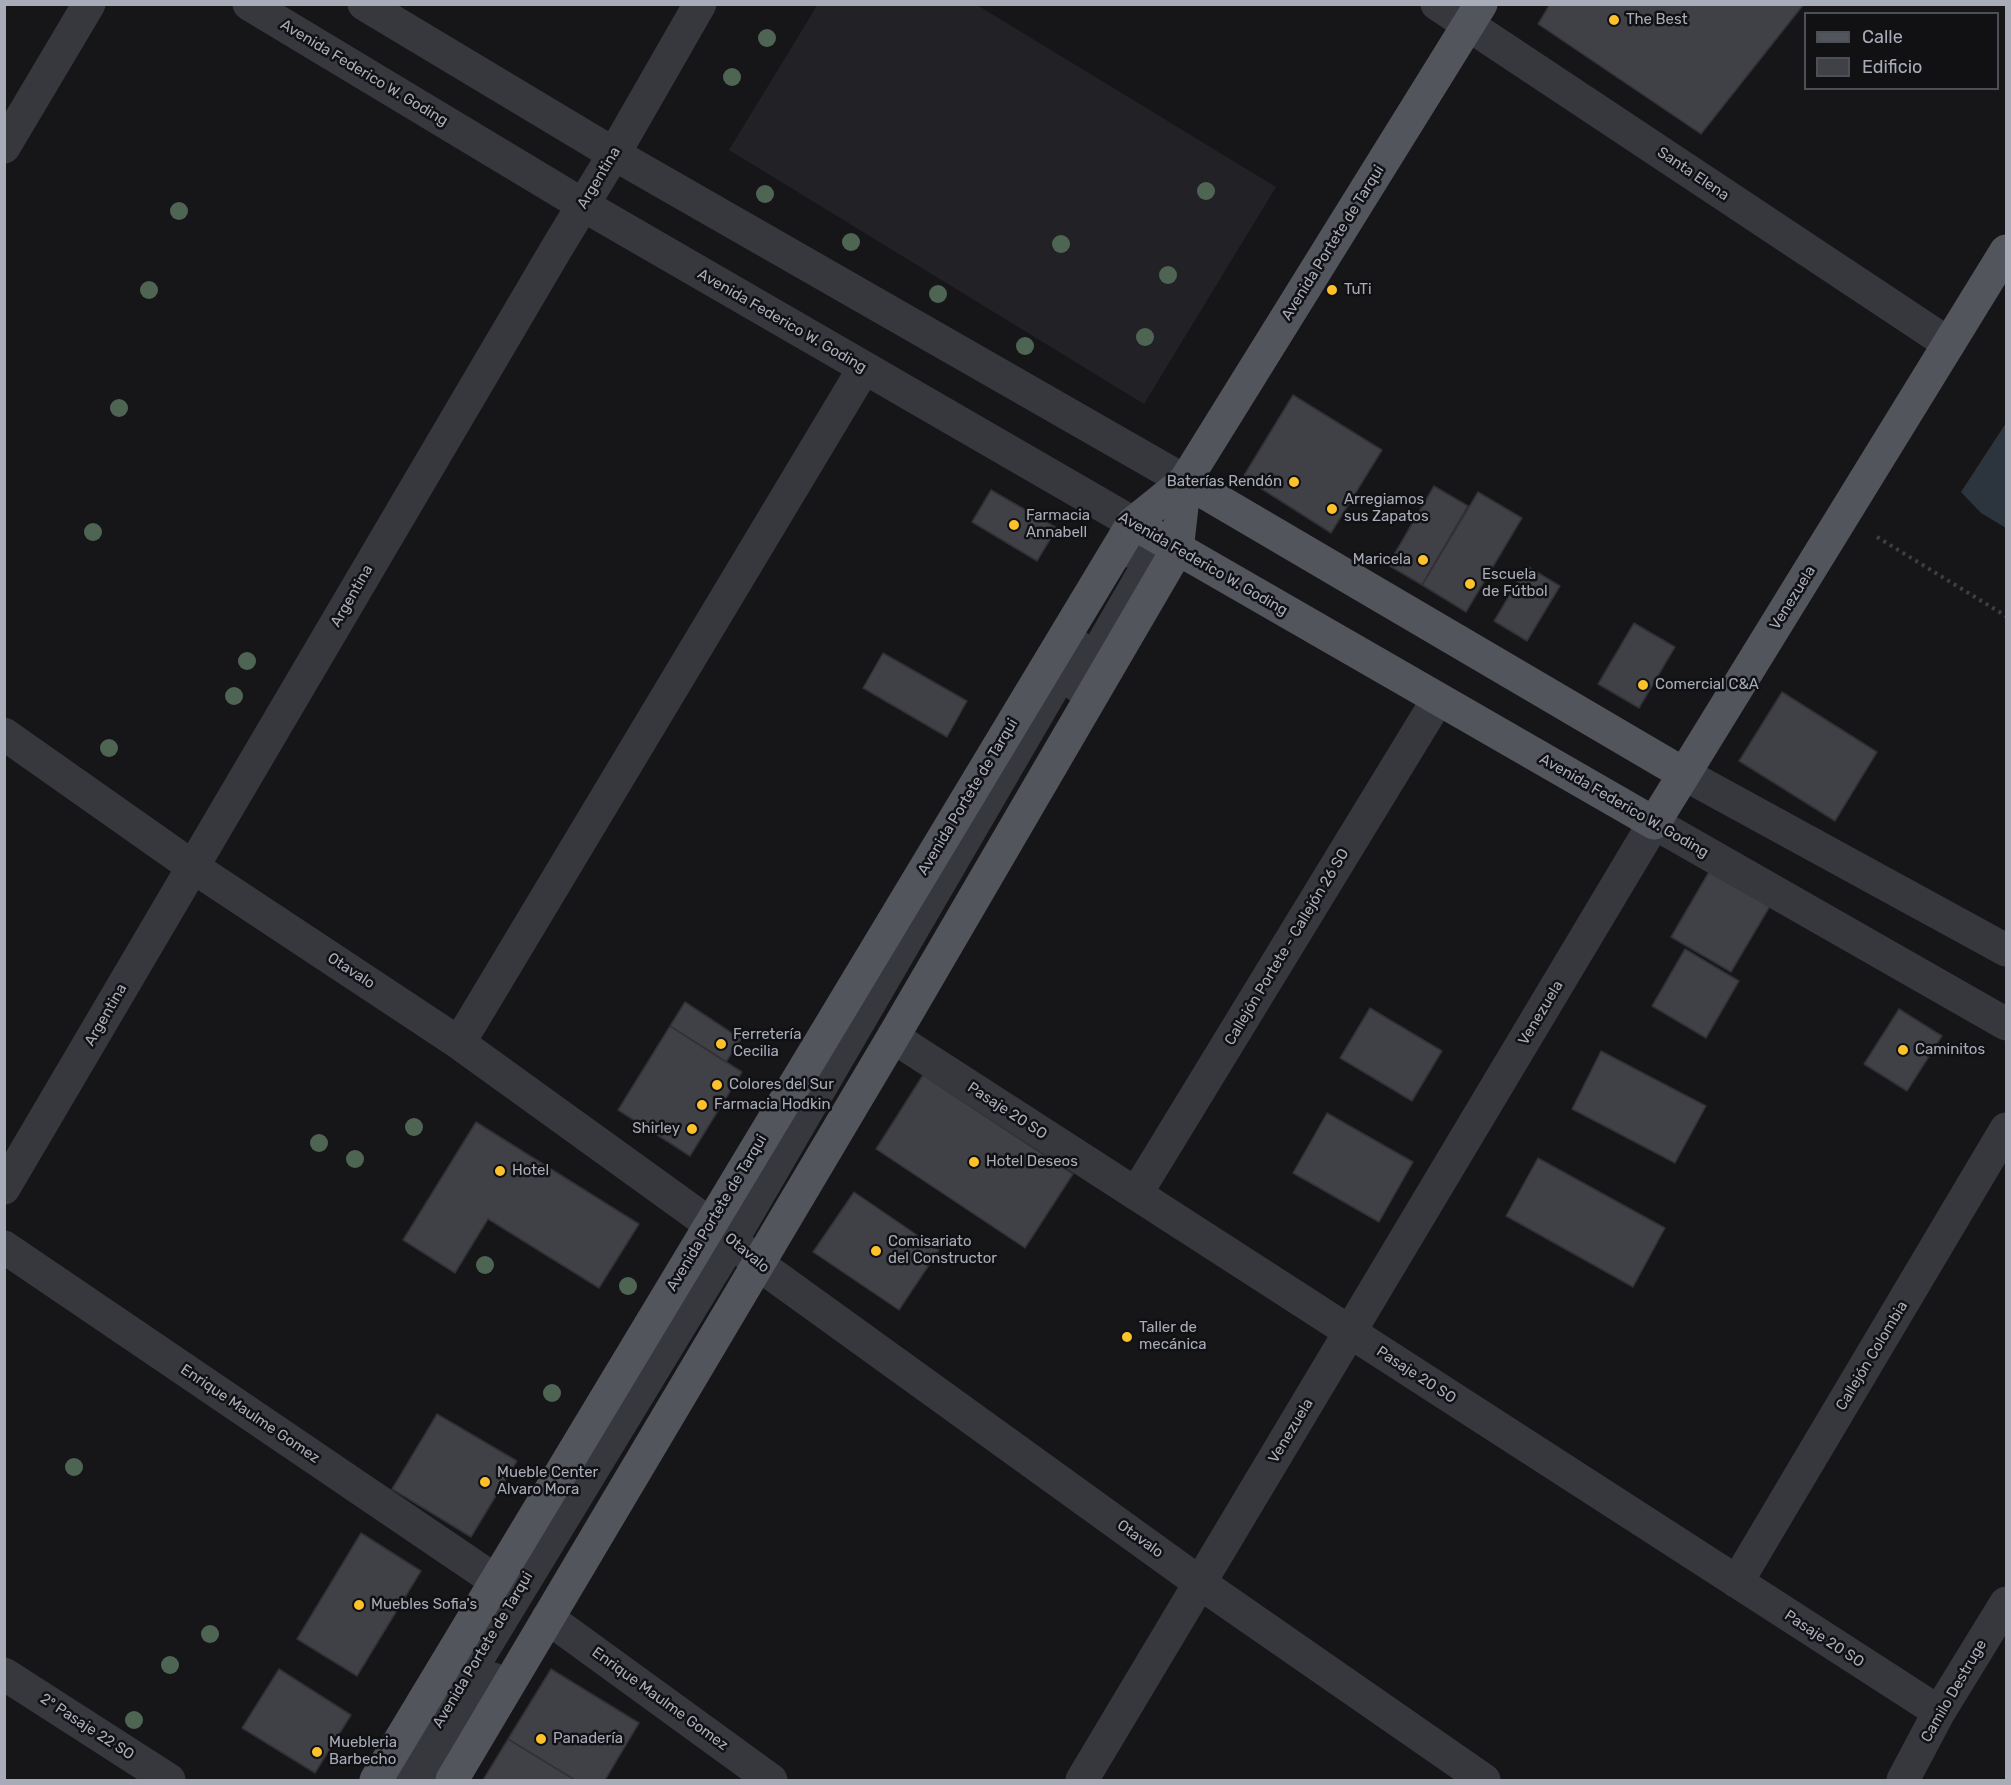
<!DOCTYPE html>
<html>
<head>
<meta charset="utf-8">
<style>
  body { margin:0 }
  #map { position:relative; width:2011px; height:1785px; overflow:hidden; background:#161619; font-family:Rubik,sans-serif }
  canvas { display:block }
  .frame { position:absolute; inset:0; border:6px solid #a8acb9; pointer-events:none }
  .legend { position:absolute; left:1804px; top:12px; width:195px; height:78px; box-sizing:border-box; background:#111114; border:2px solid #4d4f56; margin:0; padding:8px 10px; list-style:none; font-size:18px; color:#a8acb9 }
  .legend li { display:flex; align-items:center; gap:12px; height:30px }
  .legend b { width:30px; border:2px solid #4d4f56 }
</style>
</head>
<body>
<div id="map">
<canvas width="2011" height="1785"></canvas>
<div class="frame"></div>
<ul class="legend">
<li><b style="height:8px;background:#53555d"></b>Calle</li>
<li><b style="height:16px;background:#404146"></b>Edificio</li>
</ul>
</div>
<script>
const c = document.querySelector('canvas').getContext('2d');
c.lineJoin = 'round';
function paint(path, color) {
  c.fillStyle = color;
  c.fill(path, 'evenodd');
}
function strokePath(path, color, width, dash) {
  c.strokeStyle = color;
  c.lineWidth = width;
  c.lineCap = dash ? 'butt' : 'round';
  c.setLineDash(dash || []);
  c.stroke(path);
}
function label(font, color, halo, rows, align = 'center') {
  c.font = font + ' Rubik,sans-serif';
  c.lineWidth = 5;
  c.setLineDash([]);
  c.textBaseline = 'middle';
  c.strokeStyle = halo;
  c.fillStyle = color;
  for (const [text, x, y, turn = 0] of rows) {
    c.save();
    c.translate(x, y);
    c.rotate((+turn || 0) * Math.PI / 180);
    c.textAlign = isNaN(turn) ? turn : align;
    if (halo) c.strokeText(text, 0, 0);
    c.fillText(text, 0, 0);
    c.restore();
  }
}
const built = new Path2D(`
  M818,4L977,5L1276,187L1144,404L729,150Z`);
const water = new Path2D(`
  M2006,423V528L1981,513L1961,492Z`);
const building = new Path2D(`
  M1550,4H1804L1701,134L1538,24Z
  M1293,395L1382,450L1331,533L1243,477Z
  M1434,486L1468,506L1422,585L1388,565Z
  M991,490L1057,528L1037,561L972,522Z
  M1478,492L1522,518L1466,612L1422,585Z
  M1527,566L1560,586L1527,641L1494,621Z
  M1634,623L1675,647L1639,708L1598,684Z
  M883,653L967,701L947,737L863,688Z
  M1782,692L1877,752L1835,821L1739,761Z
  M1713,865L1773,901L1731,972L1671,937Z
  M1685,949L1739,981L1706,1038L1652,1006Z
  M685,1002L741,1039L726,1062L670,1026Z
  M1370,1008L1442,1051L1412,1101L1340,1058Z
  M1899,1009L1942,1036L1907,1091L1864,1064Z
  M670,1026L742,1072L690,1156L618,1110Z
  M1601,1051L1706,1106L1675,1163L1572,1109Z
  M923,1075L1073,1174L1025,1248L876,1149Z
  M1327,1113L1413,1162L1379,1222L1293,1173Z
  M476,1122L639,1224L599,1288L488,1219L455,1273L403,1240Z
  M1538,1158L1665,1228L1633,1287L1506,1216Z
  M854,1192L939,1250L899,1310L813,1252Z
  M437,1414L517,1461L471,1537L392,1489Z
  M361,1533L421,1571L357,1676L297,1639Z
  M279,1669L351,1715L315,1773L242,1728Z
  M551,1669L639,1723L605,1780H575L508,1739Z
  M508,1739L575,1780H483Z`);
const path = new Path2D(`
  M1877,537L2006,616`);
const minor = new Path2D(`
  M249,4L583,205L1133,523L1132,552
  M364,4L614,154L1185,481
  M1437,4L1949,344
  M4,147L89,4
  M1078,686L1151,560L1177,550
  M4,734L193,867L459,1043L732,1240L758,1264L1200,1583L1484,1780
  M1684,774L2006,950
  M893,1037L1939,1712
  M459,1043L864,368
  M4,1188L558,246L614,154L700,4
  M1136,1194L1438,699
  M4,1247L496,1581
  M1737,1582L2006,1129
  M548,1618L771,1780
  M4,1674L169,1780
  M404,1780L732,1240L1077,646
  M432,1780L493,1679
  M1082,1780L1654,823L2006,1024
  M1903,1780L1939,1712L2006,1603`);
const major = new Path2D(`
  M1185,481L1684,774
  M1133,523L1654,823L2006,251
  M376,1780L1133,523L1185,481L1481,4
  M452,1780L893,1037L1177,550L1185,481`);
const trees = [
  [767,38],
  [732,77],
  [1206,191],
  [765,194],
  [179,211],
  [851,242],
  [1061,244],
  [1168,275],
  [149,290],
  [938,294],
  [1145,337],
  [1025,346],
  [119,408],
  [93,532],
  [247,661],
  [234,696],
  [109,748],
  [414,1127],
  [319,1143],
  [355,1159],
  [485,1265],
  [628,1286],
  [552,1393],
  [74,1467],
  [210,1634],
  [170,1665],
  [134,1720]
];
const markers = [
  [1614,20,6,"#fcc12b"],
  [1332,290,6,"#fcc12b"],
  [1294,482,6,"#fcc12b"],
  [1332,509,6,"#fcc12b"],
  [1014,525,6,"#fcc12b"],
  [1423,560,6,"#fcc12b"],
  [1470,584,6,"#fcc12b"],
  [1643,685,6,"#fcc12b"],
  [721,1044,6,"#fcc12b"],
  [1903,1050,6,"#fcc12b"],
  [717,1085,6,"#fcc12b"],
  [702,1105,6,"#fcc12b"],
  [692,1129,6,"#fcc12b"],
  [974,1162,6,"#fcc12b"],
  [500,1171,6,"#fcc12b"],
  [876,1251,6,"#fcc12b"],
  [1127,1337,6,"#fcc12b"],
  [485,1482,6,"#fcc12b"],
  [359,1605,6,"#fcc12b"],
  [541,1739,6,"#fcc12b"],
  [317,1752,6,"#fcc12b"]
];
const poiNames = [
  ["The Best",1626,20],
  ["TuTi",1344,290],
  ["Baterías Rendón",1282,482,"right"],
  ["Arregiamos",1344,500],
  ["sus Zapatos",1344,517],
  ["Farmacia",1026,516],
  ["Annabell",1026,533],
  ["Maricela",1411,560,"right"],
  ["Escuela",1482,575],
  ["de Fútbol",1482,592],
  ["Comercial C&A",1655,685],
  ["Ferretería",733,1035],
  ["Cecilia",733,1052],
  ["Caminitos",1915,1050],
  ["Colores del Sur",729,1085],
  ["Farmacia Hodkin",714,1105],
  ["Shirley",680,1129,"right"],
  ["Hotel Deseos",986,1162],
  ["Hotel",512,1171],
  ["Comisariato",888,1242],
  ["del Constructor",888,1259],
  ["Taller de",1139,1328],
  ["mecánica",1139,1345],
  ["Mueble Center",497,1473],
  ["Alvaro Mora",497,1490],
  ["Muebles Sofia's",371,1605],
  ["Panadería",553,1739],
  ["Muebleria",329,1743],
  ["Barbecho",329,1760]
];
const streetNames = [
  ["Avenida Federico W. Goding",364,73,31],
  ["Santa Elena",1693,174,34],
  ["Argentina",599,178,-59],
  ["Avenida Portete de Tarqui",1333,243,-58],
  ["Avenida Federico W. Goding",782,321,30],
  ["Avenida Federico W. Goding",1203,564,30],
  ["Argentina",352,596,-60],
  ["Venezuela",1793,598,-58],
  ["Avenida Portete de Tarqui",968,797,-59],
  ["Avenida Federico W. Goding",1624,806,30],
  ["Callejón Portete - Callejón 26 SO",1287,947,-59],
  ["Otavalo",351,971,33],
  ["Venezuela",1541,1013,-59],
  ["Argentina",106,1015,-60],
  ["Pasaje 20 SO",1007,1111,33],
  ["Avenida Portete de Tarqui",717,1213,-59],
  ["Otavalo",747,1253,40],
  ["Callejón Colombia",1872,1356,-59],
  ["Pasaje 20 SO",1416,1375,33],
  ["Enrique Maulme Gomez",250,1414,34],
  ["Venezuela",1291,1431,-59],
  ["Otavalo",1140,1539,36],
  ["Pasaje 20 SO",1824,1639,33],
  ["Avenida Portete de Tarqui",483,1650,-59],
  ["Camilo Destruge",1954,1691,-60],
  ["Enrique Maulme Gomez",660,1699,36],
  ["2º Pasaje 22 SO",87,1727,33]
];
paint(built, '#222226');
paint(water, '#2c353d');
paint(building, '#404146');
strokePath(building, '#303035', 1.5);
strokePath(path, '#3d3f45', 4, [3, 4.5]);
strokePath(minor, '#37383e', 33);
strokePath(major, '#53555d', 33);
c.fillStyle = '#4f6553';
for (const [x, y] of trees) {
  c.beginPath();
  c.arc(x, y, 9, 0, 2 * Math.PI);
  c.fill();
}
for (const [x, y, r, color] of markers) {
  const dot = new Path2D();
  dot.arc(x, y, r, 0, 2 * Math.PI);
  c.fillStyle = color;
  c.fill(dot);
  strokePath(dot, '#111114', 2);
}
label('15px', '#a8acb9', '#111114', poiNames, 'left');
label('15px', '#a8acb9', '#111114', streetNames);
</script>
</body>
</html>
